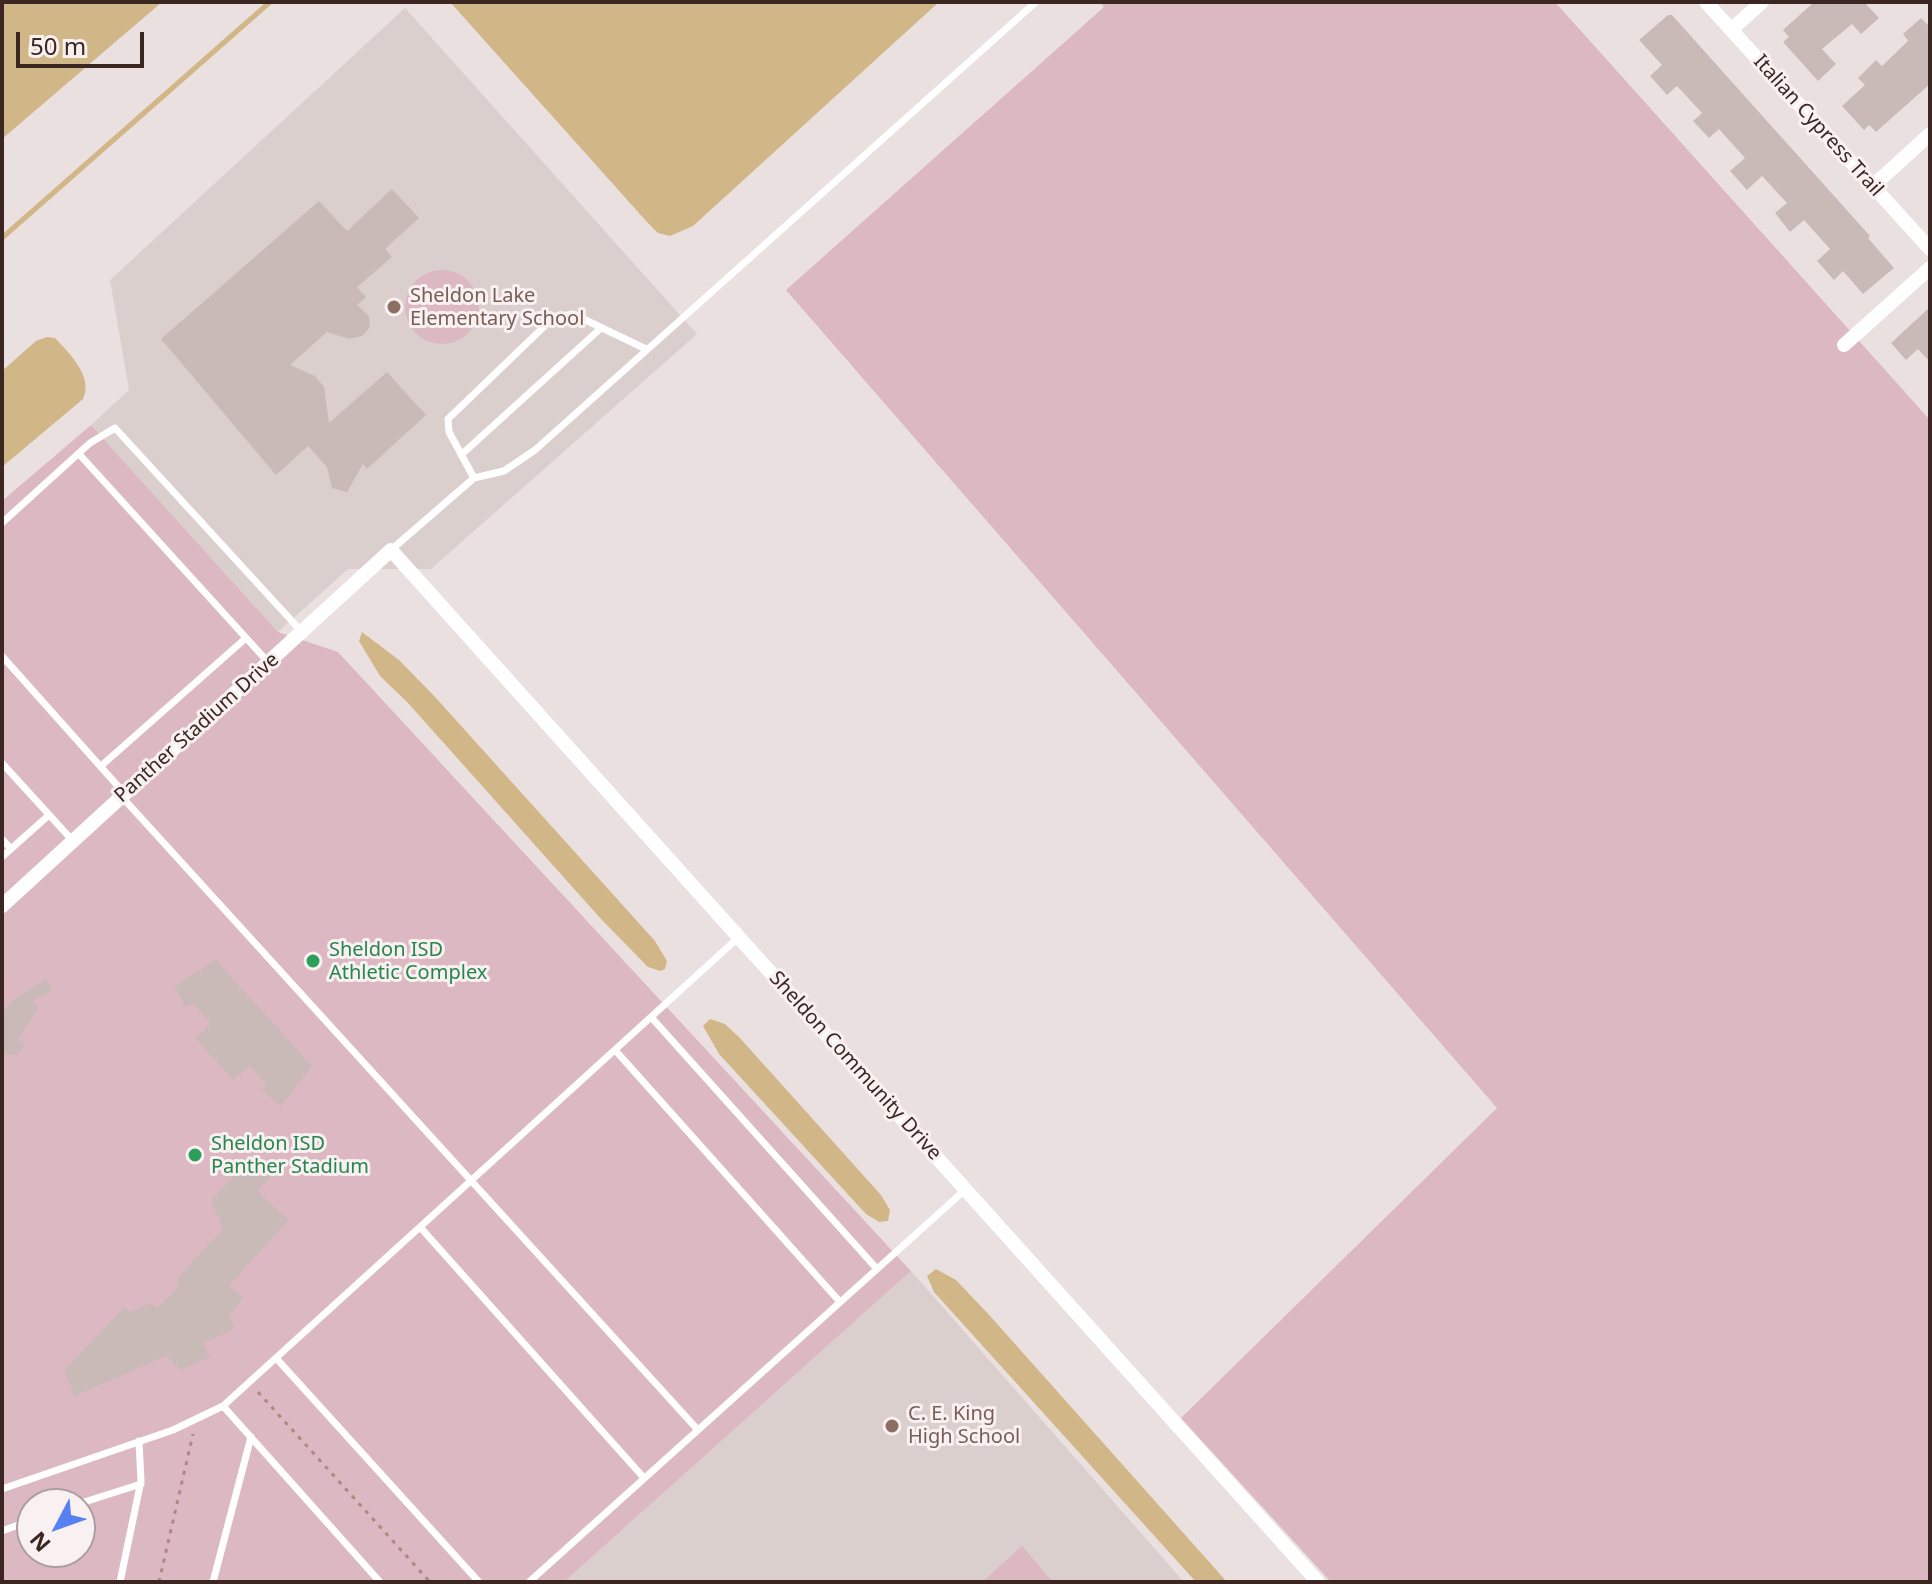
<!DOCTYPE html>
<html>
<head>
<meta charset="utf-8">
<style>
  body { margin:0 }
  #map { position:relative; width:1932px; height:1584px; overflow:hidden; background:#ebe0e0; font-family:"Noto Sans",sans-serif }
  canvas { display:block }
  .frame { position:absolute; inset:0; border:4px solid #3b2621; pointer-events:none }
  .north { position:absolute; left:16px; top:1488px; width:80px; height:80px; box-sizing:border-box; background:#f8f0f1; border:2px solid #ac9f9e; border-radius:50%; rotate:229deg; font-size:22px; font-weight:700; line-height:32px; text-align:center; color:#3b2621 }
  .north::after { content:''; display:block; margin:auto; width:28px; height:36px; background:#5781f2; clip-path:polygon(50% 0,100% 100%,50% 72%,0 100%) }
  .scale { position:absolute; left:16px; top:32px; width:128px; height:36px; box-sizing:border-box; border:4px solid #3b2621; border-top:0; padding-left:10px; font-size:24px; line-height:28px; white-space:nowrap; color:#3b2621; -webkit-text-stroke:6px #f8f0f1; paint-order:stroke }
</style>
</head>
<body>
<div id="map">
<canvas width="1932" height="1584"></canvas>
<div class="frame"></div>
<div class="north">N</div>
<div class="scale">50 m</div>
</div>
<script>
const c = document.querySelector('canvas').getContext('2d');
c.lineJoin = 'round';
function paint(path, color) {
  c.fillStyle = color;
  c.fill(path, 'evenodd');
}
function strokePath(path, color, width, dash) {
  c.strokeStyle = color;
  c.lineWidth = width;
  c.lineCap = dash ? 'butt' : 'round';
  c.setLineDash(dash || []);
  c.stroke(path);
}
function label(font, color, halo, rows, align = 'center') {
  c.font = font + ' "Noto Sans",sans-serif';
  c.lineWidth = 6;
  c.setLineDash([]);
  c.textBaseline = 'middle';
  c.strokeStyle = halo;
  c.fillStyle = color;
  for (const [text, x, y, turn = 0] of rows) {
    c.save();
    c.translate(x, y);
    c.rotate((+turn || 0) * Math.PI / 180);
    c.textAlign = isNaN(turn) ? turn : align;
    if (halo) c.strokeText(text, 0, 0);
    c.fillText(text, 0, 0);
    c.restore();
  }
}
const built = new Path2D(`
  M405,8L697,334L431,569H348L278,632L91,425L129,390L110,280Z
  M911,1271L1184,1582H564Z`);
const green = new Path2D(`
  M1100,2H1555L1930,420V1582H1331L1181,1418L1497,1108L786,290L1104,7Z
  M405 307a37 37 0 1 1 74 0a37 37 0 1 1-74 0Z
  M91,425L278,632L338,652L911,1271L564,1582H2V501ZM32,1504H80V1552H32Z
  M1022,1546L1053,1582H982Z`);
const water = new Path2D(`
  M2,2H162L2,139Z
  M450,2H939L693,226L670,236L658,233L647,222Z
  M47,337L55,338C69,353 94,377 83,399L2,467V371L36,341Z
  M362,632L399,660L436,698L655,941L667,961L665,969L661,971L648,967L601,919L408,703L380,676L359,641Z
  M710,1019L725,1024L739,1037L881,1195L890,1210L888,1221L879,1222L866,1214L719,1054L703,1026Z
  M936,1269L956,1280L991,1317L1227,1582H1196L934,1292L927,1276Z`);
const stream = new Path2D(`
  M2,238L270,2`);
const building = new Path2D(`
  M1814,2H1864L1879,18L1861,34L1852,24L1822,49L1836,64L1818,81L1783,42L1789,37L1783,30Z
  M1668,15H1672L1870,236L1868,238L1894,268L1863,294L1843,271L1834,280L1817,261L1830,249L1804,220L1790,232L1775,213L1787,203L1762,176L1747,190L1730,171L1745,158L1719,129L1709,138L1693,121L1702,113L1677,86L1667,95L1650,76L1662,65L1639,40Z
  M1921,18L1930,27V84L1876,132L1869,125L1864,130L1842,106L1865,85L1858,78L1876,60L1882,66L1908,41L1903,34Z
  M392,189L419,218L385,249L392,257L357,287L366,297L357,305L369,316L370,327L362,336L349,339L327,332L290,365L315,376L324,387L329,423L387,372L426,415L367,469L363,464L347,492L332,488L327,467L308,446L276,475L161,339L319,201L347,231Z
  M1930,307V362L1918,349L1906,360L1891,343Z
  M216,960L312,1066L281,1106L262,1091L266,1084L250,1066L233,1080L195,1038L211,1024L193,1003L186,1007L174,986Z
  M46,979L53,990L33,1001L38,1008L18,1040L24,1046L17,1055L2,1054V1012L13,1000Z
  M255,1153L275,1172L257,1191L289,1220L229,1285L244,1298L229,1315L235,1329L203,1343L210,1357L181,1370L166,1356L75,1396L64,1370L125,1307L130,1312L151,1303L157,1308L179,1287L176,1280L223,1229L211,1200Z`);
const path = new Path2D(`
  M258,1392L430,1582
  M159,1582L193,1434`);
const service = new Path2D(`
  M79,454L268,662
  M461,455L601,328
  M474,478L449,432L448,419L553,318L573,314L646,349
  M2,523L90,443L115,428L302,632
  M391,550L474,478L504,471L535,450L1036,2
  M2,656L125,794
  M2,763L73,841
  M101,766L246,638
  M122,797L698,1430
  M2,839L11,849
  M2,857L49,815
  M651,1017L877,1269
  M615,1050L840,1302
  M420,1227L644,1478
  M276,1358L479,1582
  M223,1406L380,1582
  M2,1489L173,1430L223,1406L739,937
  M78,1504L141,1484
  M2,1531L32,1520
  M120,1582L141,1481L139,1441
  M213,1582L251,1437
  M529,1582L966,1189`);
const minor = new Path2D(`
  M1706,2L1930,249
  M1731,30L1762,2
  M1873,186L1930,134
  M1844,345L1930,268
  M2,906L391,550L1318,1582`);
const markers = [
  [394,307,8,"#8d6e63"],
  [313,961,8,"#2e9e5b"],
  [195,1155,8,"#2e9e5b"],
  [892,1426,8,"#8d6e63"]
];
const streetNames = [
  ["Italian Cypress Trail",1818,126,48],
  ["Panther Stadium Drive",197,728,-42],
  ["Sheldon Community Drive",855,1066,48]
];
const educationNames = [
  ["Sheldon Lake",410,296],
  ["Elementary School",410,319],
  ["C. E. King",908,1414],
  ["High School",908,1437]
];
const leisureNames = [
  ["Sheldon ISD",329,950],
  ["Athletic Complex",329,973],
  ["Sheldon ISD",211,1144],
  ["Panther Stadium",211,1167]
];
paint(built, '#dbcfce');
paint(green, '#dcb9c2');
paint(water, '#d1b687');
strokePath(stream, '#d1b687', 5);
paint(building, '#c9bab8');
strokePath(path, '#af8880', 3, [4, 6]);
strokePath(service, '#fff', 7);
strokePath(minor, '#fff', 14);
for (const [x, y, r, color] of markers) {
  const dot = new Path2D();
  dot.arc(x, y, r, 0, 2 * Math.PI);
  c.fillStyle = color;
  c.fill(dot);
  strokePath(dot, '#f8f0f1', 3);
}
label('20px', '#3b2621', '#f8f0f1', streetNames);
label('20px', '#785e54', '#f8f0f1', educationNames, 'left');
label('20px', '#27864d', '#f8f0f1', leisureNames, 'left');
</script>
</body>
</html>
